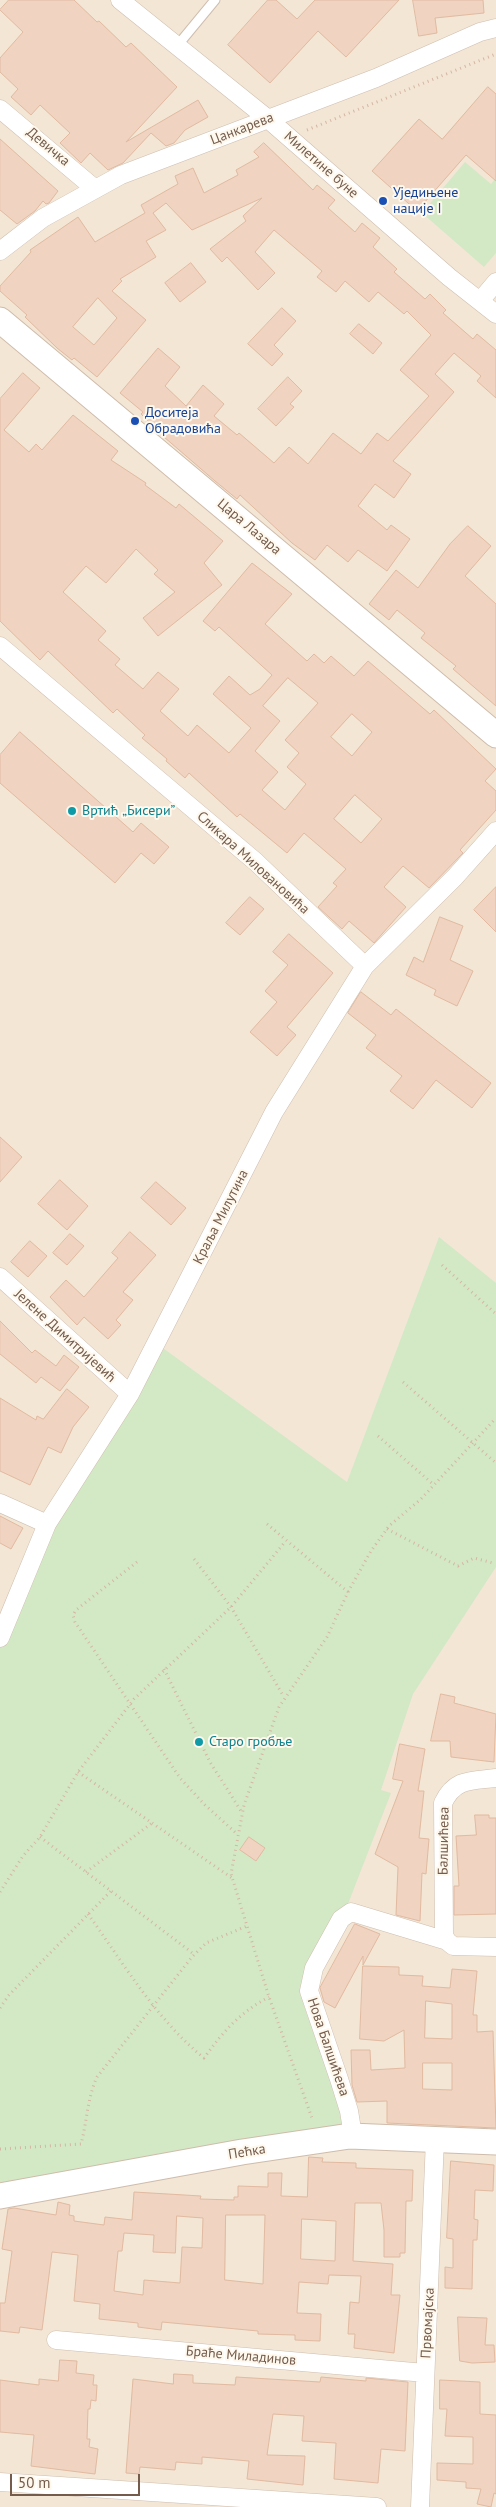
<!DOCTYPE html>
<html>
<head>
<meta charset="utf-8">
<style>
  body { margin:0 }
  #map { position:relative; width:496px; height:2507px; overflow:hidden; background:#fbf4e7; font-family:"PT Sans",sans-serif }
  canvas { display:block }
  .scale { position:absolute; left:10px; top:2474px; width:130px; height:22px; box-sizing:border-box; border:2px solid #745b4c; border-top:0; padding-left:6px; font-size:15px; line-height:18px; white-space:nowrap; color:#745b4c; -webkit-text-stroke:4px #fef8ed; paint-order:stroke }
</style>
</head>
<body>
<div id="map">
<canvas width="496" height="2507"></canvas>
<div class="scale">50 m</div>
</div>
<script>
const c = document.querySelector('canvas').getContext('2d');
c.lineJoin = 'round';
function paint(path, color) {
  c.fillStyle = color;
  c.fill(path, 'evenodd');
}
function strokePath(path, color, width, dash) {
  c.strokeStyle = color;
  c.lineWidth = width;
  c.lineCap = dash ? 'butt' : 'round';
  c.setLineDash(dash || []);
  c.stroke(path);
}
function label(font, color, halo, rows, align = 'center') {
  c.font = font + ' "PT Sans",sans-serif';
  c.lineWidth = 4;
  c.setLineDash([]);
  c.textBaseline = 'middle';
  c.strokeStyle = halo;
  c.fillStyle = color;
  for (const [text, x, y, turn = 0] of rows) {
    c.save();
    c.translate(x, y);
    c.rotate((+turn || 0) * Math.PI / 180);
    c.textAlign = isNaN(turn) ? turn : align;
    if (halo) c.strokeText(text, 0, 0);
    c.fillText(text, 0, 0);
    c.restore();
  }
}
const residential = new Path2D(`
  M0,0H496V2507H0Z`);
const green = new Path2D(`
  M465,162L491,184L496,178V253L484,267L422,213Z
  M439,1237L496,1283V1567L413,1694L381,1790L391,1793L341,1922L303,2003L350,2136L0,2196V1638L47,1524L156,1343L347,1482Z`);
const building = new Path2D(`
  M9,0H74L97,22L99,21L126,47L131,43L177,87L126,142L198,100L208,117L185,130L174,143L166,146L151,133L123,163L108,170L90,153L81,163L60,143L70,133L40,105L31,115L11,97L18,89L0,72V58L23,32L0,10Z
  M268,0H276L297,19L315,0H399L346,57L318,31L270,83L228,45Z
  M413,0H483L484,13L435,18L437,33L419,36Z
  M488,87L496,94V181L466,155L417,211L372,171L419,119L442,139Z
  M0,139L58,191L49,203L46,204L43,201L35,211L17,224L0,210Z
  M264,143L313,190L317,185L335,200L328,208L355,232L362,223L380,238L373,247L397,269L394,272L425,299L430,294L446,310L443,313L473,339L477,334L496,350V398L477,381L481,376L454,353L435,374L454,392L393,461L411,474L394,498L375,484L358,506L387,530L391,525L410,539L387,571L358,550L348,562L327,545L315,560L292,543L240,495L237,499L215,481L164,437L141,414L143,412L120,393L158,348L180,367L165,386L186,406L203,385L224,404L214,416L237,435L239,433L274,463L289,447L308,464L333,433L361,454L377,433L388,441L429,396L400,370L431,335L407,311L404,314L378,292L369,302L345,281L336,292L317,277L322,271L274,230L255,252L275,273L258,290L227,257L222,262L210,249L246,221L243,216L262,198L192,230L166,203L153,213L166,230L146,241L156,257L120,279L122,281L112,291L146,320L97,377L74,358L72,360L57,348L25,317L27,315L0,291V286L31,252L30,250L78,217L95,242L145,213L141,205L178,184L175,176L193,168L204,193L238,175L236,170L259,157L254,152ZM98,298L117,318L94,345L73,327Z
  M191,263L206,282L180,302L165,283Z
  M282,308L296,321L274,345L283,354L272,366L248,344Z
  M359,324L382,343L373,354L350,334Z
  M23,373L40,388L4,430L29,452L36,444L42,450L73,415L118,451L111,460L146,483L145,485L176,508L179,504L223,541L204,563L222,585L158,636L143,618L175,592L154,574L158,570L136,549L106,583L86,566L63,592L106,631L98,640L120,659L115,665L143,689L158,672L179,689L160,711L188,736L197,725L229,753L251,728L213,694L229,676L250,695L260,689L272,675L219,627L215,631L203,621L252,563L292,594L265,624L307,661L314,654L324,663L331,656L354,676L368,661L430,714L434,710L496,769L485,781L496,791V810L460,850L463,853L429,888L403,866L384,887L406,907L374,943L349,921L342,929L318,907L337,886L333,883L346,869L304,833L287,853L240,814L237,817L189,773L185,778L166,761L167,759L142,738L145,735L117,709L113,713L48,651L40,660L0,621V399ZM288,678L318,703L285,740L299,753L287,767L306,784L285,810L262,790L278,772L255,751L280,721L263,706ZM352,714L372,732L352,756L331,737ZM355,795L382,819L361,843L334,819Z
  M288,377L302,391L290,404L294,407L276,426L258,409Z
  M468,526L491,546L465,576L496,604V706L453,669L456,666L421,638L425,633L397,610L389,620L369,604L396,570L418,588L450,544Z
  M20,732L133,832L141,823L169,847L154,864L141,853L115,883L0,783V755Z
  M496,887V932L474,910Z
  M250,897L264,909L240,935L226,923Z
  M440,917L463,926L450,960L473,971L457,1006L434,995L436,990L406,975L414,957L423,962Z
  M289,934L333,973L287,1027L296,1035L277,1056L250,1032L277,1002L265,991L288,965L273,952Z
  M361,992L391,1015L396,1009L491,1083L472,1108L436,1080L413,1109L390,1091L402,1076L366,1048L376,1035L348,1013Z
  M0,1137L22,1157L0,1182Z
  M60,1180L88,1206L67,1230L38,1204Z
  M156,1182L186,1208L171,1225L141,1198Z
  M130,1232L156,1255L123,1292L133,1300L116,1320L121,1325L108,1339L84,1317L77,1325L50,1297L66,1280L84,1297L118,1258L112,1253Z
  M70,1234L84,1246L67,1265L53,1253Z
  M30,1241L47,1256L28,1277L11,1262Z
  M0,1321L32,1353L35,1350L56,1366L64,1355L79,1367L60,1391L41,1377L36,1383L0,1354Z
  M67,1389L89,1407L73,1427L61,1453L48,1447L30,1485L0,1471V1398L36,1420L37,1416L43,1419Z
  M0,1516L23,1528L11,1549L0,1543Z
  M441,1694L455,1697L454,1703L496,1714L494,1762L451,1757L450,1741H431Z
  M400,1744L425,1749L418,1791H424L419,1838L429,1839L426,1874L422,1873L420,1921L396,1915L398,1867L375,1854L403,1781L393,1779Z
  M475,1815H489V1818H496V1914L454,1915V1886H459L456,1836L476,1835Z
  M249,1837L265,1848L256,1861L240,1850Z
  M355,1924L380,1934L363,1965V1956L335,2008L324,2002L320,1988Z
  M363,1966L399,1967V1975L423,1976L422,1986L450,1988L452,1969L477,1971L473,2015H477V2032L493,2031L496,2128L387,2123V2101L357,2102L352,2085L351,2050H370L371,2070L405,2068L404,2030L384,2041L360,2039ZM426,2001L452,2004V2039L425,2038ZM423,2063H452V2090L423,2089Z
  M309,2157L323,2158L322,2162L356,2163V2168L413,2170L412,2201H406L405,2253H400V2257H384V2230L381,2203H355L353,2261L393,2264L391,2295H400L394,2353L354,2348L355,2334H348L350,2302L359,2303L361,2276L329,2275L328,2284L299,2282L297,2313L321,2314L320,2341L295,2340V2335L258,2334V2331L162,2322L161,2330L138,2327V2323L99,2319L100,2304L74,2301L78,2255L52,2252L42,2330L20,2327L19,2333L0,2331V2303H5L12,2251L2,2249L8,2209L14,2208L56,2215L58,2202L70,2205L69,2215L74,2216V2221L104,2225L105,2217L132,2220L134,2192L201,2196L200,2199L234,2200V2197H238V2186L268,2187V2173H282L281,2196L307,2197ZM226,2215H265L263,2284L225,2280ZM177,2216L203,2218L202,2248L182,2247L180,2283L144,2280L143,2295L114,2291L118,2251H122L124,2233L154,2235L153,2252L175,2253ZM302,2219L336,2221L335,2261L301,2259Z
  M451,2161L494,2165L493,2191L475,2190L474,2219L478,2220L477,2240H473L472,2289L445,2288V2267L453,2268V2239L447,2238Z
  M458,2317L487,2318L485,2345H494L495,2362L472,2363L460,2361Z
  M60,2360L77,2361L76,2373L94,2375L93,2385H97L96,2401L91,2400L90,2409H88L87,2439H90L89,2447L98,2449L95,2474L31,2466L34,2435L0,2432V2380L39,2385V2379L58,2381Z
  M174,2374L193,2375V2383L235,2385L236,2377L320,2382L321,2377L366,2381V2378L408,2382L405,2451L381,2449L378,2483L334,2479L336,2443L302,2441L304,2416L273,2414L267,2455L305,2456L303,2485L247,2479L249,2461L202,2457V2464L176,2462L175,2470L140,2467L139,2474L126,2473L133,2379L173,2384Z
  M440,2380L480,2382V2414L496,2415V2494L494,2493L491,2507L477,2504L481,2489L466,2488V2482L437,2480V2463L473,2464V2437L445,2436L447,2409H440Z`);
const path = new Path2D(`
  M307,130L496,54
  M442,1265L496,1314
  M403,1382L496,1463
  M378,1436L434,1485
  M267,1524L348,1592L327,1637L279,1707L244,1805L231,1874L269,1997L313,2121
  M387,1529L458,1566L474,1558L493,1563
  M194,1559L231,1607L284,1697
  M137,1562L76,1610L73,1615L75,1622L180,1778L205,1805L237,1834
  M348,1592L371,1551L389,1526L421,1499L496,1418
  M164,1669L210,1762L241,1811
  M78,1772L232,1878
  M40,1837L195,1955
  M86,1872L152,1823
  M0,1892L23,1856L40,1837L78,1772L134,1699L231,1607L285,1542
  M88,1914C124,1964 156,2019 204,2058C223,2032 240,2012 269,1997
  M0,2008L9,1995L111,1891
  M0,2149L81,2144C87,2122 87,2099 97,2077L192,1957L206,1943L247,1926`);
const lane = new Path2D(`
  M177,46L215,0`);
const street = new Path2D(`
  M120,0L268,119L449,277L496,314
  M0,109L94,188
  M0,251L43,218L121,175L376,78L480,32L496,28
  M480,301L496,282
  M0,646L256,862L365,966
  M0,1277L130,1394
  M0,1503L47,1524
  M0,1638L47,1524L130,1394L274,1112L365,966L455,877L496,831
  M447,1941L444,1935L443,1803C455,1778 471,1781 496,1778
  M353,2136L349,2111L339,2079L309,1991L314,1968L341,1919L351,1912L447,1941L453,1946L496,1947
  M56,2340L425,2373
  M0,2482L377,2507
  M420,2507L435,2139`);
const secondary = new Path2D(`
  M0,320L496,735
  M0,2196L242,2152L350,2136L496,2142`);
const markers = [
  [383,201,5,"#1a4fb4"],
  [135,421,5,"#1a4fb4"],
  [72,811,5,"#0f9aa8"],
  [199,1742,5,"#0f9aa8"]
];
const streetNames = [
  ["Цанкарева",242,129,-21],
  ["Девичка",48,147,40],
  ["Милетине буне",321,165,41],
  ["Цара Лазара",249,527,40],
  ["Сликара Миловановића",253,863,42],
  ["Краља Милутина",221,1217,-63],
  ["Јелене Димитријевић",65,1336,42],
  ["Балшићева",444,1841,-89],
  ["Нова Балшићева",328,2047,71],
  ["Пећка",247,2152,-9],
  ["Првомајска",428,2323,-87],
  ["Браће Миладинов",241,2356,5]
];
const transitNames = [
  ["Уједињене",393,193],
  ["нације I",393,209],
  ["Доситеја",145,413],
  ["Обрадовића",145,429]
];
const cultureNames = [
  ["Вртић „Бисери”",82,811],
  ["Старо гробље",209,1742]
];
paint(residential, '#f3e6d5');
paint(green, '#d3e9c6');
paint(building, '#f0d3c0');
strokePath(building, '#e1baa1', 1);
strokePath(lane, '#cfbeb0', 11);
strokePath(street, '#cfbeb0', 19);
strokePath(secondary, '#cfbcab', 27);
strokePath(path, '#d5b6a3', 3, [1, 4]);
strokePath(lane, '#fff', 9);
strokePath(street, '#fff', 18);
strokePath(secondary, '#fff', 25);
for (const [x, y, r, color] of markers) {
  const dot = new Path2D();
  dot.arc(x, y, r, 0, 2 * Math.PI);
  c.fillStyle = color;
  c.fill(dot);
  strokePath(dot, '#fef8ed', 2);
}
label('14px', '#745b4c', '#fef8ed', streetNames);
label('14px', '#164399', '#fef8ed', transitNames, 'left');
label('14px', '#0d838f', '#fef8ed', cultureNames, 'left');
</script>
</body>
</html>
